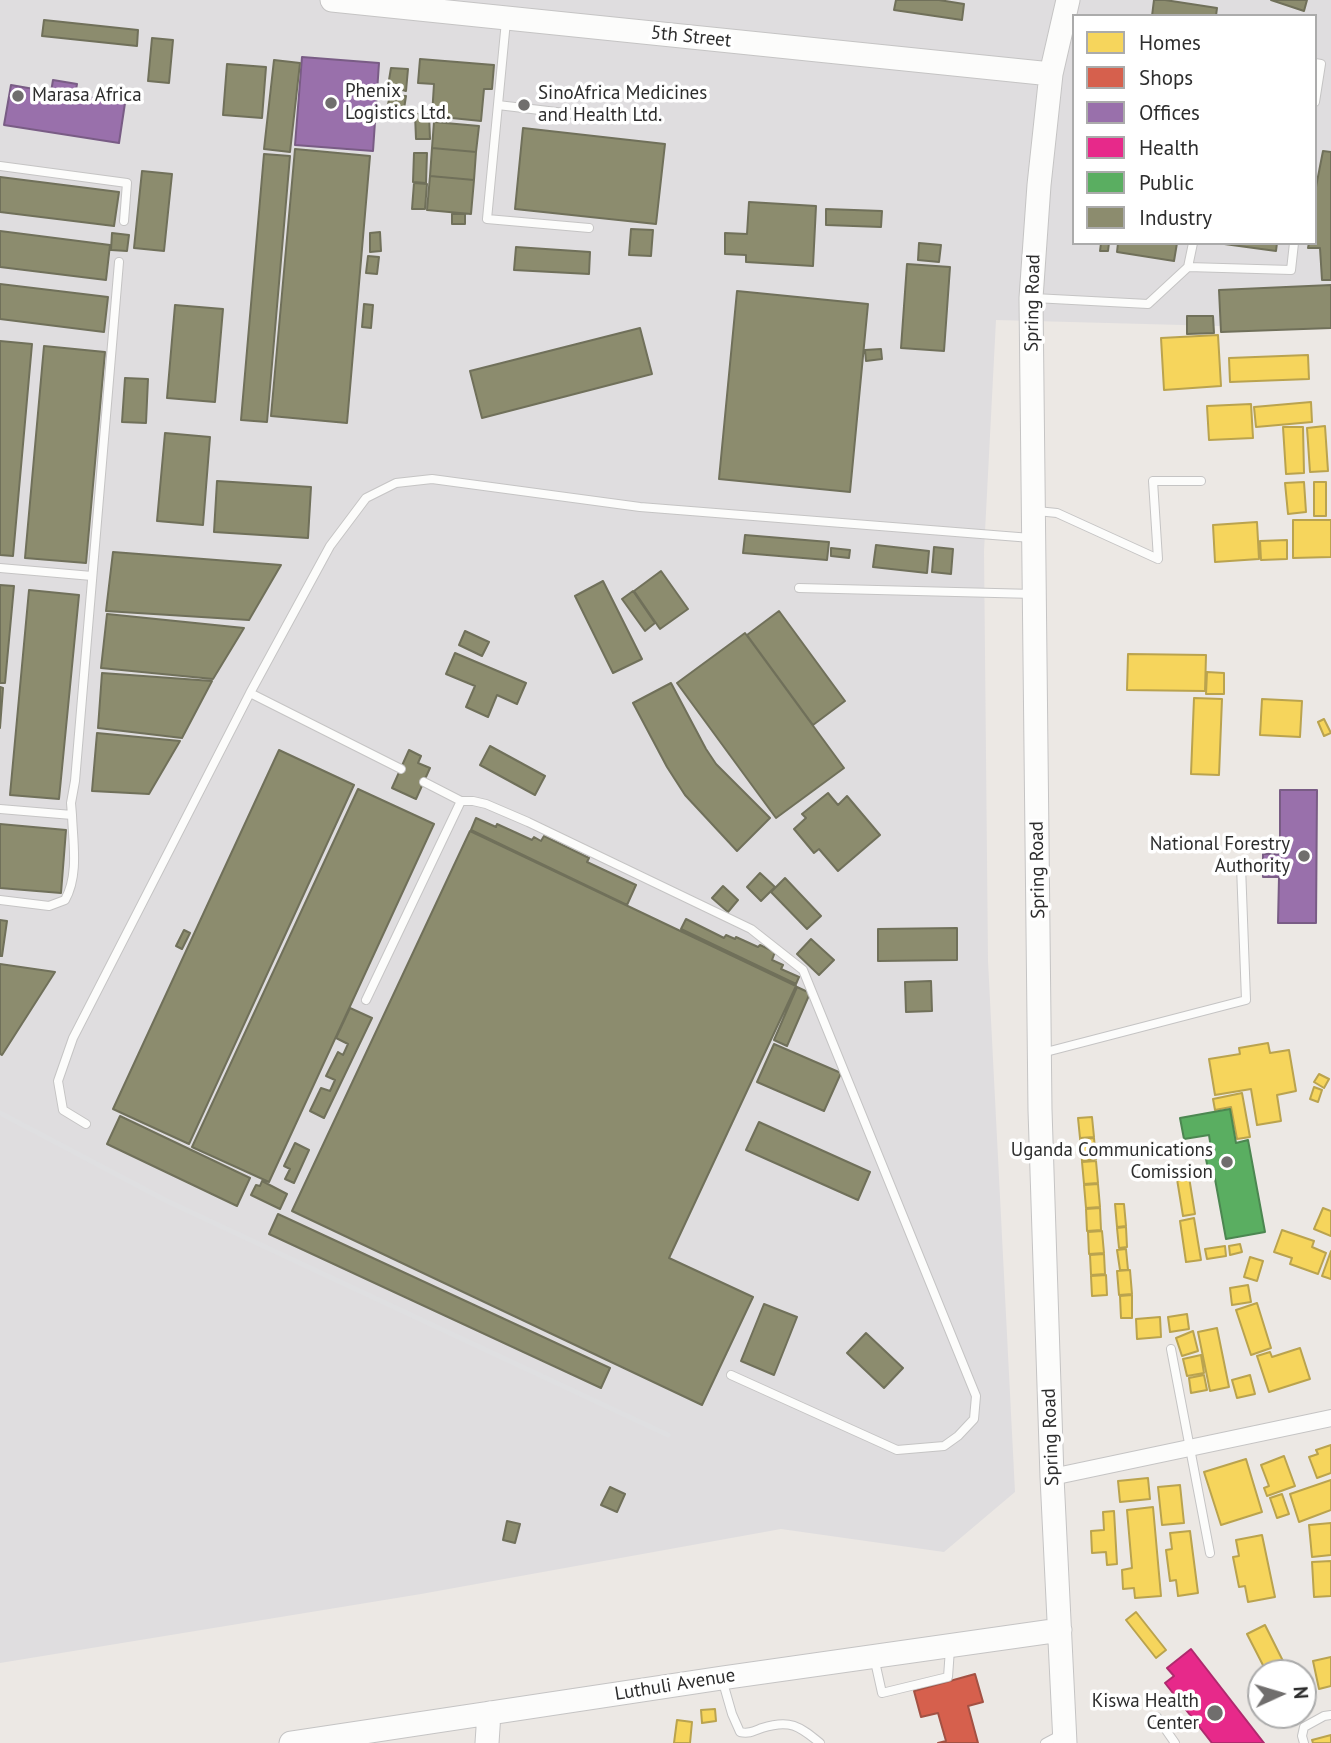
<!DOCTYPE html>
<html>
<head>
<meta charset="utf-8">
<style>
  body { margin:0 }
  #map { position:relative; width:1331px; height:1743px; overflow:hidden; background:#ece8e4; font-family:"PT Sans",sans-serif }
  canvas { display:block }
  .legend { position:absolute; left:1072px; top:14px; width:245px; height:231px; box-sizing:border-box; background:#fff; border:2px solid #ababab; margin:0; padding:9px 12px; list-style:none; font-size:21px; color:#2d2d2d }
  .legend li { display:flex; align-items:center; gap:14px; height:35px }
  .legend b { width:35px; border:2px solid #ababab }
  .north { position:absolute; left:1247px; top:1659px; width:70px; height:70px; box-sizing:border-box; background:#fff; border:2px solid #ababab; border-radius:50%; rotate:86deg; font-size:19px; font-weight:700; line-height:28px; text-align:center; color:#2d2d2d }
  .north::after { content:''; display:block; margin:auto; width:24px; height:32px; background:#706e6d; clip-path:polygon(50% 0,100% 100%,50% 72%,0 100%) }
</style>
</head>
<body>
<div id="map">
<canvas width="1331" height="1743"></canvas>
<ul class="legend">
<li><b style="height:19px;background:#f6d55c"></b>Homes</li>
<li><b style="height:19px;background:#d6604d"></b>Shops</li>
<li><b style="height:19px;background:#9970ab"></b>Offices</li>
<li><b style="height:19px;background:#e7298a"></b>Health</li>
<li><b style="height:19px;background:#5aae61"></b>Public</li>
<li><b style="height:19px;background:#8c8c6e"></b>Industry</li>
</ul>
<div class="north">N</div>
</div>
<script>
const c = document.querySelector('canvas').getContext('2d');
c.lineJoin = 'round';
function paint(path, color) {
  c.fillStyle = color;
  c.fill(path, 'evenodd');
}
function strokePath(path, color, width, dash) {
  c.strokeStyle = color;
  c.lineWidth = width;
  c.lineCap = dash ? 'butt' : 'round';
  c.setLineDash(dash || []);
  c.stroke(path);
}
function label(font, color, halo, rows, align = 'center') {
  c.font = font + ' "PT Sans",sans-serif';
  c.lineWidth = 7;
  c.setLineDash([]);
  c.textBaseline = 'middle';
  c.strokeStyle = halo;
  c.fillStyle = color;
  for (const [text, x, y, turn = 0] of rows) {
    c.save();
    c.translate(x, y);
    c.rotate((+turn || 0) * Math.PI / 180);
    c.textAlign = isNaN(turn) ? turn : align;
    if (halo) c.strokeText(text, 0, 0);
    c.fillText(text, 0, 0);
    c.restore();
  }
}
const industrial = new Path2D(`
  M0,0H1331V329L996,320L984,551L988,961L1015,1492L944,1552L781,1529L421,1594L0,1663ZM1074,16H1315V243H1074Z`);
const homes = new Path2D(`
  M1218,335L1221,386L1164,390L1161,338Z
  M1308,355L1309,379L1230,382L1229,358Z
  M1311,402L1312,422L1256,427L1254,407Z
  M1251,404L1253,438L1209,440L1207,406Z
  M1325,426L1328,471L1310,472L1307,428Z
  M1283,427H1303L1304,473L1286,474Z
  M1304,482L1306,512L1288,514L1285,483Z
  M1314,482H1326V516H1314Z
  M1293,520H1331V557L1293,558Z
  M1257,522L1259,559L1215,562L1213,525Z
  M1287,540V559L1261,560L1260,541Z
  M1128,654L1206,655L1205,691L1127,690Z
  M1207,672L1224,673V694H1206Z
  M1194,698L1222,699L1219,775L1191,774Z
  M1262,699L1302,701L1300,737L1260,735Z
  M1324,719L1331,733L1324,736L1318,722Z
  M1268,1043L1270,1053L1289,1050L1296,1091L1277,1095L1281,1121L1257,1125L1251,1089L1215,1095L1209,1059L1240,1054L1239,1048Z
  M1319,1074L1329,1079L1324,1088L1314,1082Z
  M1314,1087L1322,1090L1318,1102L1310,1099Z
  M1242,1093L1250,1137L1237,1139L1231,1107L1215,1110L1213,1099Z
  M1092,1117L1094,1137L1080,1138L1078,1118Z
  M1094,1138L1096,1159L1082,1161L1080,1139Z
  M1096,1161L1098,1183L1084,1184L1082,1162Z
  M1188,1171L1195,1214L1183,1216L1176,1173Z
  M1098,1184L1100,1207L1086,1208L1084,1185Z
  M1115,1204H1124L1126,1226L1117,1227Z
  M1100,1208L1101,1230L1087,1231L1086,1209Z
  M1323,1208L1331,1211V1236L1314,1229Z
  M1194,1218L1201,1260L1186,1262L1180,1221Z
  M1126,1227L1127,1247L1119,1248L1117,1228Z
  M1282,1230L1314,1241L1312,1247L1326,1253L1318,1274L1290,1264L1292,1258L1274,1252Z
  M1102,1231L1104,1253L1089,1254L1088,1232Z
  M1240,1244L1242,1252L1230,1255L1229,1246Z
  M1225,1246L1226,1256L1207,1259L1205,1249Z
  M1126,1249L1128,1270H1120L1117,1250Z
  M1331,1251V1279L1322,1276Z
  M1104,1254L1105,1274L1091,1275L1090,1255Z
  M1250,1257L1263,1261L1257,1281L1244,1277Z
  M1130,1270L1132,1294L1119,1295L1117,1271Z
  M1106,1275L1107,1295L1092,1296L1091,1276Z
  M1248,1285L1251,1302L1232,1305L1230,1288Z
  M1132,1295V1318H1121L1120,1296Z
  M1257,1303L1271,1348L1251,1355L1236,1310Z
  M1187,1314L1189,1329L1170,1332L1168,1317Z
  M1160,1317L1161,1337L1137,1339L1136,1319Z
  M1217,1328L1229,1387L1210,1391L1198,1332Z
  M1193,1331L1198,1351L1182,1356L1176,1338Z
  M1300,1348L1310,1379L1269,1392L1257,1356L1270,1352L1272,1357Z
  M1201,1355L1204,1373L1187,1376L1183,1359Z
  M1204,1375L1207,1390L1191,1393L1189,1378Z
  M1250,1375L1255,1394L1237,1398L1232,1380Z
  M1331,1445V1473L1317,1478L1309,1457L1318,1454L1316,1450Z
  M1284,1456L1295,1486L1267,1496L1264,1488L1269,1486L1261,1465Z
  M1246,1459L1262,1512L1221,1525L1204,1472Z
  M1148,1478L1150,1499L1120,1502L1118,1481Z
  M1331,1480V1510L1299,1522L1290,1494Z
  M1180,1485L1184,1523L1162,1525L1158,1487Z
  M1282,1494L1289,1514L1277,1518L1270,1498Z
  M1153,1507L1161,1596L1135,1598L1134,1588L1123,1589L1122,1570L1132,1568L1127,1510Z
  M1114,1511L1117,1564L1107,1565L1106,1552L1092,1553L1091,1531L1104,1530L1103,1512Z
  M1331,1523V1555L1312,1557L1309,1525Z
  M1190,1531L1198,1593L1178,1596L1176,1580L1170,1581L1166,1550L1172,1549L1170,1533Z
  M1262,1535L1275,1597L1248,1602L1245,1586L1239,1587L1233,1557L1239,1556L1236,1540Z
  M1331,1561V1596L1314,1597L1312,1562Z
  M1136,1612L1166,1650L1156,1658L1126,1620Z
  M1265,1625L1289,1673H1267L1247,1634Z
  M1331,1657V1686L1319,1689L1313,1661Z
  M715,1709L716,1721L702,1723L701,1710Z
  M677,1720L692,1722L690,1743H674Z
  M1331,1735V1743H1313L1312,1740Z`);
const shops = new Path2D(`
  M975,1674L983,1702L968,1706L978,1743H938L946,1741L938,1713L921,1717L914,1691Z`);
const offices = new Path2D(`
  M302,57L379,63L373,151L295,145Z
  M53,80L77,84L75,95L125,103L119,143L4,125L11,85L51,92Z
  M1280,790H1317L1316,923H1278L1279,877H1263V854H1280Z`);
const health = new Path2D(`
  M1191,1649L1264,1743H1212L1165,1683L1174,1676L1167,1668Z`);
const public = new Path2D(`
  M1230,1109L1236,1143L1248,1140L1265,1232L1226,1239L1213,1168L1208,1169L1204,1149L1211,1148L1209,1135L1184,1139L1180,1118Z`);
const industry = new Path2D(`
  M896,0H939L964,4L962,20L894,10Z
  M1154,0H1165L1217,8L1216,16H1152Z
  M1271,0H1307L1304,11Z
  M44,20L138,30L137,46L42,36Z
  M152,38L173,40L169,83L148,81Z
  M420,59L494,65L492,89H484L481,121L432,116L434,84L418,83Z
  M274,60L300,63L290,152L264,149Z
  M227,64L266,67L262,118L223,115Z
  M391,68L408,69L406,91L388,86Z
  M390,95L406,96L404,109H387Z
  M415,114H429L430,139H416Z
  M434,122L479,126L476,152L432,148Z
  M523,128L665,144L656,224L515,209Z
  M432,148L476,152L474,180L430,176Z
  M295,149L370,156L347,423L271,416Z
  M1323,151L1331,152V280H1322L1320,248H1308L1309,243H1315V192Z
  M414,153H427L426,183L413,182Z
  M264,154L290,156L267,422L241,420Z
  M142,171L172,174L164,251L134,248Z
  M430,176L474,180L471,214L427,210Z
  M0,177L119,192L114,226L0,212Z
  M414,183L427,184L425,209H412Z
  M749,202L816,206L813,266L746,262V255L725,254V233L747,234Z
  M826,209L882,211L881,227L826,225Z
  M452,214H465V224H452Z
  M631,229L653,230L651,256L629,255Z
  M0,231L110,245L106,280L0,267Z
  M380,232L381,251L370,252V233Z
  M112,233L129,235L127,251L111,250Z
  M919,243L941,245L939,262L918,260Z
  M1101,243H1109L1108,251H1100Z
  M1118,243H1177L1174,261L1117,252Z
  M1217,243H1277L1276,251Z
  M516,247L590,252L589,274L514,270Z
  M368,256L379,257L377,274L366,273Z
  M907,264L950,267L944,351L901,348Z
  M0,284L108,297L104,332L0,319Z
  M1331,285V328L1221,332L1219,290Z
  M737,291L868,304L850,492L719,479Z
  M364,304L373,305L371,328L362,327Z
  M175,305L223,309L215,402L167,398Z
  M1187,316H1213L1214,333L1187,334Z
  M640,328L652,374L482,418L470,371Z
  M0,341L32,344L13,556L0,555Z
  M44,346L105,352L86,563L25,558Z
  M881,349L882,359L866,361L865,350Z
  M125,378L148,379L146,423L122,422Z
  M165,433L210,437L203,525L157,521Z
  M217,481L311,487L308,538L214,532Z
  M745,535L829,542L827,560L743,553Z
  M876,545L929,551L927,573L873,567Z
  M934,547L953,549L951,574L932,572Z
  M831,548L850,550L849,558L831,556Z
  M113,552L281,565L249,620L106,611Z
  M661,571L688,609L660,629L634,591Z
  M603,581L642,659L613,673L575,596Z
  M0,585L14,586L5,683H0Z
  M29,590L79,595L59,799L10,795Z
  M633,591L655,623L645,631L622,599Z
  M779,611L845,701L813,725L747,635Z
  M107,614L244,628L213,679L101,668Z
  M465,631L489,642L482,656L459,645Z
  M745,633L844,768L776,818L677,683Z
  M455,653L526,683L517,704L497,695L488,717L466,707L475,686L446,674Z
  M102,673L212,681L182,738L98,728Z
  M671,683L706,749L716,764L770,818L737,851L685,795L667,767L633,703Z
  M0,687L3,688L0,728Z
  M97,733L180,741L149,794L92,791Z
  M490,746L545,776L535,795L480,765Z
  M279,750L354,785L189,1144L113,1109Z
  M409,750L421,756L418,763L430,768L416,799L392,788Z
  M358,789L434,824L269,1182L192,1147Z
  M828,793L838,805L847,796L880,835L838,871L819,849L814,853L794,829L806,818L802,814Z
  M476,818L496,827L497,824L532,840L534,837L541,841L544,836L589,858L587,862L636,885L627,905L471,830Z
  M0,824L66,830L61,893L0,888Z
  M470,831L796,986L669,1258L753,1297L702,1405L292,1211Z
  M760,873L775,887L761,901L747,887Z
  M785,878L821,916L807,929L771,892Z
  M723,886L738,900L728,912L712,898Z
  M686,919L724,938L726,935L735,939L736,937L758,947L760,945L775,952L772,960L783,965L781,969L799,977L796,984L681,929Z
  M0,920L7,921L2,956H0Z
  M957,928V960L878,961V929Z
  M184,930L190,933L182,949L176,946Z
  M811,939L834,960L819,975L797,954Z
  M0,964L55,972L2,1055L0,1054Z
  M931,981L932,1011L906,1012L905,982Z
  M797,987L810,993L787,1046L774,1040Z
  M350,1008L372,1018L324,1118L310,1111L321,1088L330,1091L335,1080L326,1076L338,1052L343,1055L348,1044L336,1038Z
  M774,1044L841,1073L824,1111L757,1082Z
  M120,1116L250,1178L237,1206L107,1144Z
  M759,1122L870,1172L858,1200L746,1150Z
  M295,1143L309,1150L294,1183L285,1179L290,1169L284,1166Z
  M262,1181L287,1194L280,1209L251,1195L256,1185L260,1186Z
  M278,1214L610,1368L601,1388L269,1234Z
  M764,1304L797,1317L774,1375L741,1361Z
  M866,1333L903,1368L884,1388L847,1353Z
  M610,1487L625,1494L617,1512L601,1505Z
  M507,1521L520,1524L515,1543L503,1540Z`);
const lane = new Path2D(`
  M506,21L487,219L589,228
  M1315,63L1321,64L1315,102
  M498,105L615,119
  M0,166L127,183L124,221
  M1188,267L1291,270L1294,243
  M1034,298L1148,304L1188,267L1193,243
  M1037,511L1057,513L1158,559L1153,481H1201
  M0,568L92,576
  M799,588L1034,594
  M250,693L330,546L366,498L396,483L432,479L640,507L1031,538
  M424,782L461,801H473L486,804L528,822L751,929L803,970L976,1396L974,1419L958,1436L944,1446L897,1450L731,1375
  M0,809L72,815L71,803L75,781L119,262
  M0,900L49,906L65,900C79,875 73,843 72,815
  M366,1000L461,801
  M1042,1053L1246,1000L1241,866
  M86,1124L63,1110L58,1081L73,1038L250,693L401,769
  M1171,1349L1210,1553
  M874,1657L882,1693L948,1677L950,1649
  M722,1679L732,1714L740,1732C749,1734 754,1731 762,1728C790,1719 799,1726 820,1743
  M1157,1717L1175,1743
  M1045,1743L1062,1734
  M1304,1743L1302,1736L1304,1727L1324,1716L1331,1715`);
const street = new Path2D(`
  M1052,1477L1331,1418`);
const secondary = new Path2D(`
  M332,0L1051,74
  M291,1743L722,1678L1060,1630
  M487,1743L489,1713
  M1065,1743L1052,1477L1040,1110L1031,298L1039,185L1051,74L1068,0`);
const rail = new Path2D(`
  M0,1113L167,1201L668,1435`);
const markers = [
  [18,96,7,"#706e6d"],
  [331,103,7,"#706e6d"],
  [524,105,7,"#706e6d"],
  [1304,856,7,"#706e6d"],
  [1227,1162,7,"#706e6d"],
  [1215,1713,9,"#706e6d"]
];
const streetNames = [
  ["5th Street",691,37,6],
  ["Spring Road",1033,303,-89],
  ["Spring Road",1038,870,-91],
  ["Spring Road",1051,1437,-92],
  ["Luthuli Avenue",675,1685,-9]
];
const poiNames = [
  ["Phenix",345,92],
  ["Logistics Ltd.",345,114],
  ["SinoAfrica Medicines",538,94],
  ["and Health Ltd.",538,116],
  ["Marasa Africa",32,96],
  ["National Forestry",1290,845,"right"],
  ["Authority",1290,867,"right"],
  ["Uganda Communications",1213,1151,"right"],
  ["Comission",1213,1173,"right"],
  ["Kiswa Health",1199,1702,"right"],
  ["Center",1199,1724,"right"]
];
paint(industrial, '#dfdddf');
paint(homes, '#f6d55c');
strokePath(homes, '#baa34e', 2);
paint(shops, '#d6604d');
strokePath(shops, '#a35143', 2);
paint(offices, '#9970ab');
strokePath(offices, '#795c85', 2);
paint(health, '#e7298a');
strokePath(health, '#af2a6e', 2);
paint(public, '#5aae61');
strokePath(public, '#4c8751', 2);
paint(industry, '#8c8c6e');
strokePath(industry, '#70705a', 2);
strokePath(lane, '#c5c4c4', 10);
strokePath(street, '#c5c4c4', 18);
strokePath(secondary, '#c5c4c4', 25);
strokePath(lane, '#fcfcfb', 8);
strokePath(street, '#fcfcfb', 16);
strokePath(secondary, '#fcfcfb', 23);
strokePath(rail, '#dfdfe1', 5);
for (const [x, y, r, color] of markers) {
  const dot = new Path2D();
  dot.arc(x, y, r, 0, 2 * Math.PI);
  c.fillStyle = color;
  c.fill(dot);
  strokePath(dot, '#fff', 2.5);
}
label('19px', '#2d2d2d', '#fff', streetNames);
label('19px', '#2d2d2d', '#fff', poiNames, 'left');
</script>
</body>
</html>
